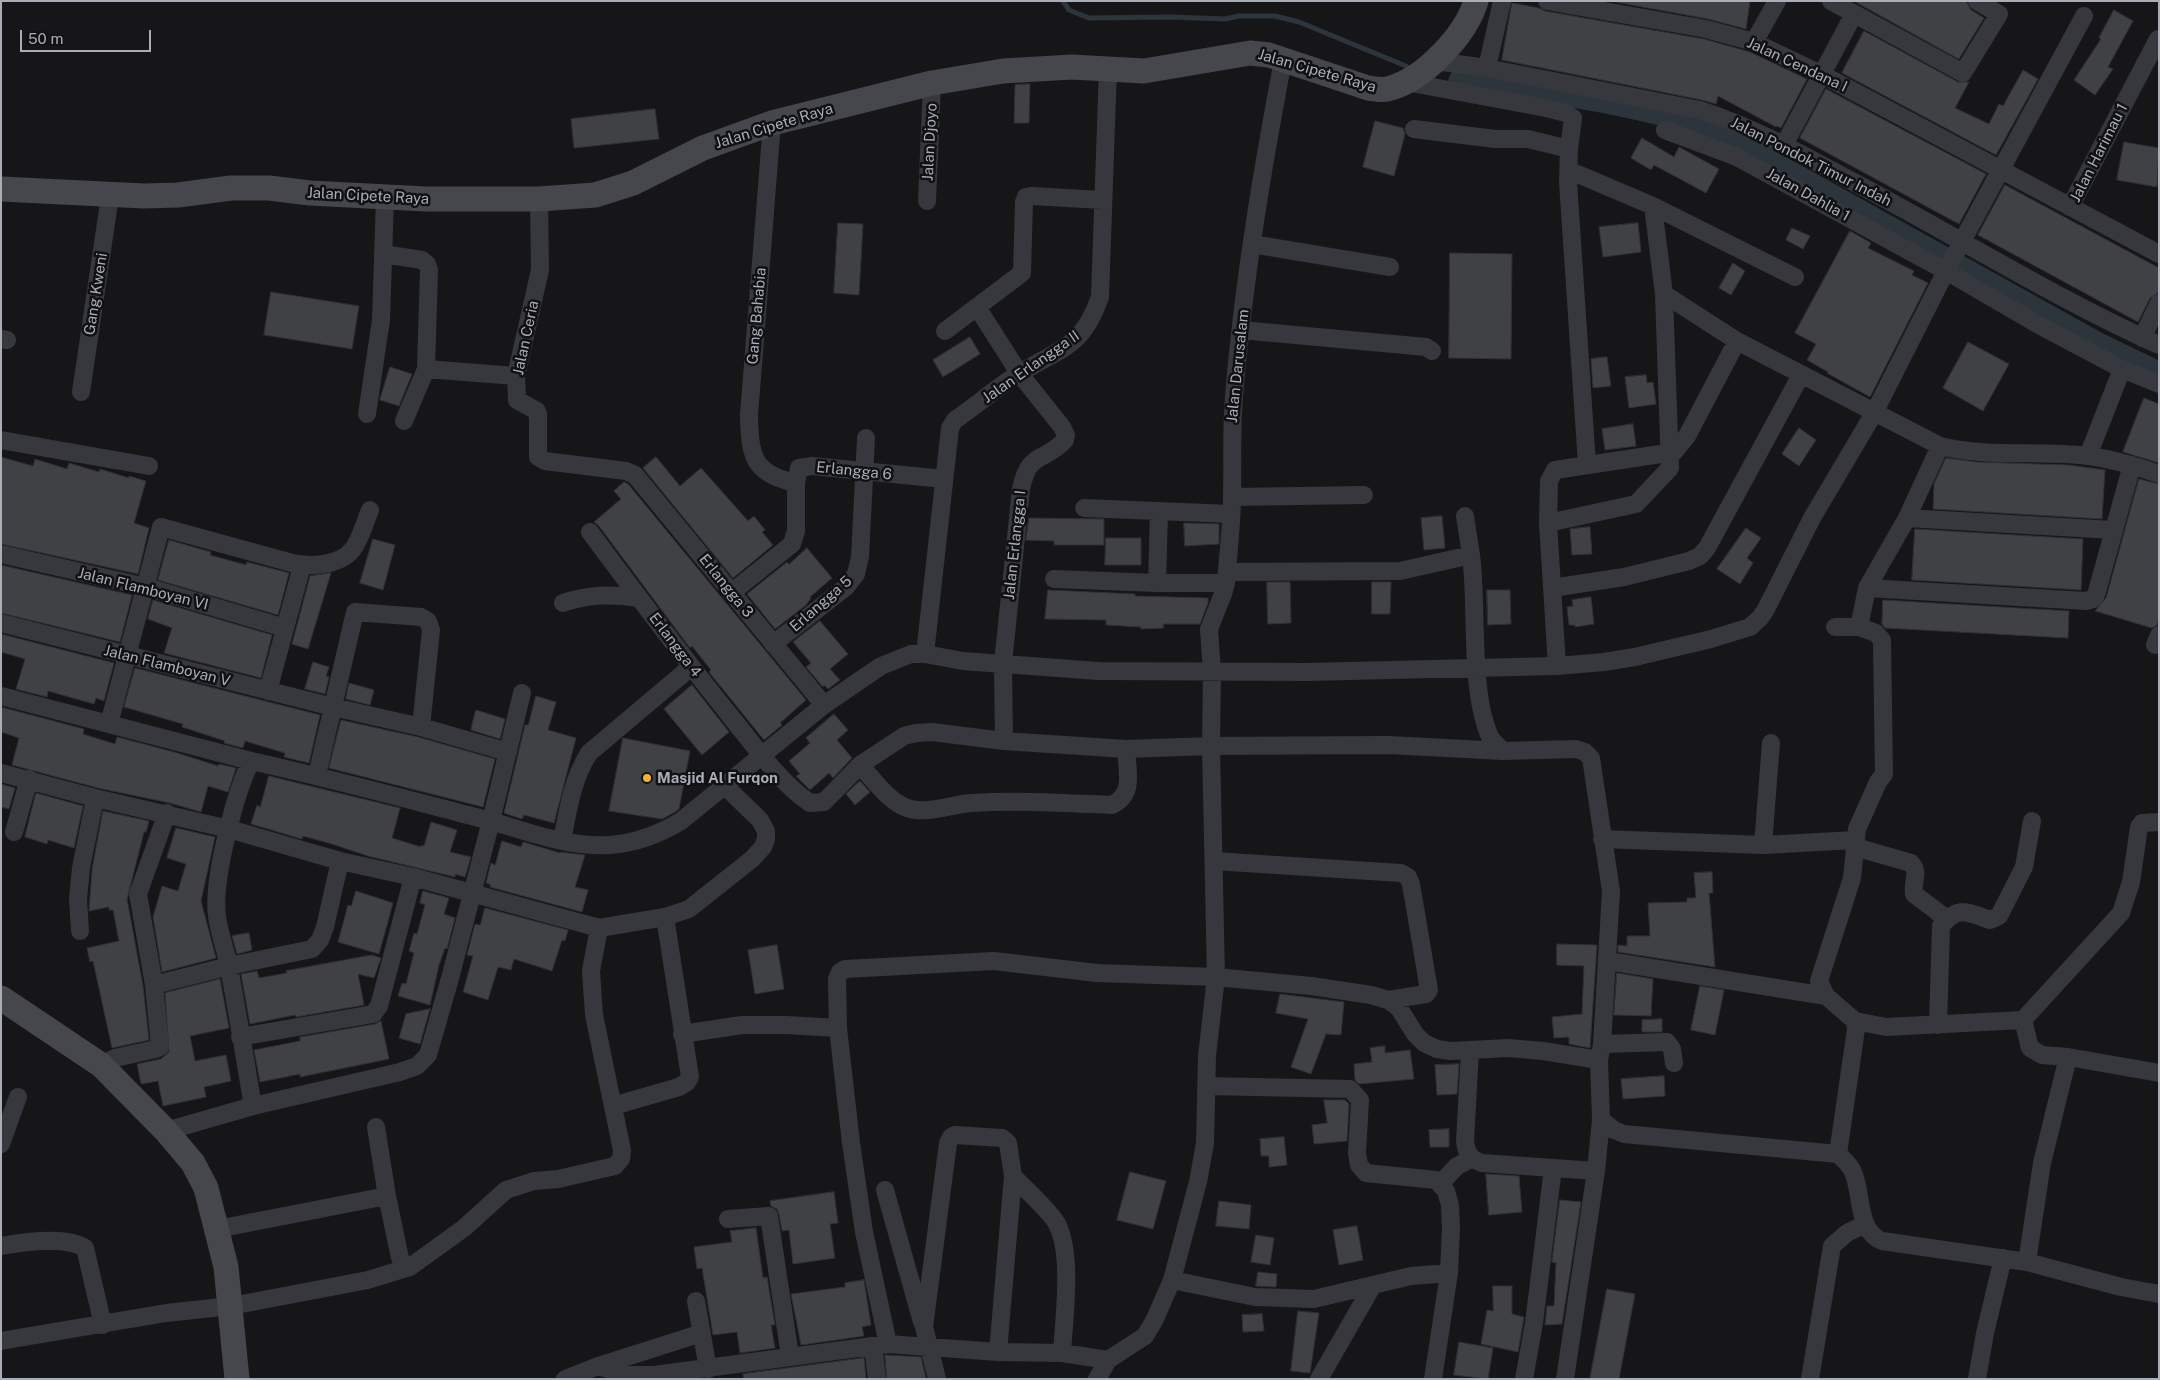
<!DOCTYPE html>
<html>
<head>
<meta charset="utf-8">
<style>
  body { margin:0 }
  #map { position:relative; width:2160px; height:1380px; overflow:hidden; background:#161618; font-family:"Public Sans",sans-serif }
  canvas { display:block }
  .frame { position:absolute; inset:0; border:2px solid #a8adb8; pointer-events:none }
  .scale { position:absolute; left:20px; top:30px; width:131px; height:22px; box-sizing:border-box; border:2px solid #a8adb8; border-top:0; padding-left:6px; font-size:15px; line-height:18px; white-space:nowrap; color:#a8adb8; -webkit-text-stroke:4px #111113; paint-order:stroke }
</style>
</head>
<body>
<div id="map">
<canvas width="2160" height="1380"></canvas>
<div class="frame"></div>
<div class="scale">50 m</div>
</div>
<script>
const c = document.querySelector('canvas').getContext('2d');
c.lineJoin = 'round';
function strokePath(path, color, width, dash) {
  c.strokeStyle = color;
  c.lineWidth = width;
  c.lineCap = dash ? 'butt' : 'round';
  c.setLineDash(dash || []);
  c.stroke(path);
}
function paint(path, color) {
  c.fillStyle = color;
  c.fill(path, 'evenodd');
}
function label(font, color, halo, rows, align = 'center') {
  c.font = font + ' "Public Sans",sans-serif';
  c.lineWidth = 5;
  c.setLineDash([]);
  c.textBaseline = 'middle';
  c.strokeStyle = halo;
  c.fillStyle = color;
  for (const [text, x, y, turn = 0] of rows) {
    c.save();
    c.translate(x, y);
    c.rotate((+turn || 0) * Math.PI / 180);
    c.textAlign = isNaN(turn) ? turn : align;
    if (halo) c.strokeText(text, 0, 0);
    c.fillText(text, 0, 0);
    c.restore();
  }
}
const stream = new Path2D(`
  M1063,1L1069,10L1089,18L1170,17L1225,19L1239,16H1275L1299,22L1406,66`);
const canal = new Path2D(`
  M1458,80C1548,94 1644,106 1731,137L2099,342L2159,371`);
const building = new Path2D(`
  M1610,1H1750L1746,29L1708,19Z
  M1854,1H1966L1971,10L1984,18L1959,59Z
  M1512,3L1539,8L1545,11L1704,39L1750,52L1807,79L1781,128L1777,126L1776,127L1718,96L1716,104L1702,100L1502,60Z
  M2114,10L2133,21L2108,67L2113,69L2095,95L2074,80L2101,39L2099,38Z
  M1864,31L1958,82H1969L1955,108L1989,124L1999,104L2003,106L2023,70L2038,79L1996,155L1842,73Z
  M1030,84L1029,123H1014L1015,85Z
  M1826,89L1986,174L1959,224L1800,138Z
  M655,109L659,139L574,148L571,119Z
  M1375,121L1403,128L1405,134L1394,176L1363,167Z
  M1642,138L1674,157L1679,147L1719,169L1706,193L1654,165L1651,170L1631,158Z
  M2124,142L2159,148L2157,187L2117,180Z
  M2005,185L2159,268V292L2150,298L2138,322L1978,235Z
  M838,223L863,224L859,295L834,293Z
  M1638,223L1641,252L1603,257L1599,227Z
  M1792,228L1810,236L1803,249L1786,240Z
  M1850,231L1871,243L1868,248L1914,271L1912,275L1928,283L1870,397L1827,373L1828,372L1807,360L1816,344L1795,333Z
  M1450,253L1512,254L1511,359L1449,358Z
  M1733,263L1745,271L1731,295L1719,288Z
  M271,292L359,306L352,349L264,335Z
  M970,337L980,354L943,377L933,360Z
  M1968,342L2009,364L1983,411L1943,388Z
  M1607,357L1611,386L1593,388L1591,359Z
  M390,367L412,374L399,406L380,400Z
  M1646,375L1647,383L1653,382L1656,404L1629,408L1625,377Z
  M2144,398L2159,404V463L2123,452Z
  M1633,424L1636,446L1605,450L1602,429Z
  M1799,428L1816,440L1799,466L1782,454Z
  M1,457L33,466L35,459L67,469L69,463L99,472L100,469L129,478V476L146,481L134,523L149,528L138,574L1,544Z
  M656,457L680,486L701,468L748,521L754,516L765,530L762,532L773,545L733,578L643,468Z
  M1946,458L1976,462L2069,465L2105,470L2102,519L1933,509L1934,484Z
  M2139,479L2159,484V618L2157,625L2152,628L2095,611L2106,598Z
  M624,482L628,484L806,700L780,723L782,725L764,740L709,672L711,670L692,646L690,648L599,526L594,522L621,499L614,491Z
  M1442,516L1445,548L1424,550L1421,518Z
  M1029,518L1104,519V545H1054V541L1026,540Z
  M1184,523L1219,524V544L1185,546Z
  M1590,527L1592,554L1572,555L1570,529Z
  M1746,528L1761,538L1747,558L1753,563L1740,584L1717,569Z
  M1915,529L2083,539L2081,590L1912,580Z
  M1106,538H1141V565H1105Z
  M373,539L395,545L383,590L360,583Z
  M169,540L211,552L210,555L246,565L247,562L289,573L278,615L158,580Z
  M807,548L832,578L810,597L811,598L806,605L775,629L747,594L787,562L789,564Z
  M1,565L132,595L120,642L1,613Z
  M331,573L308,649L292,644L310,576Z
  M1267,582H1290L1291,623L1268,624Z
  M1372,582H1391L1390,614H1372Z
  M1048,590L1135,594V596L1208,598V603L1200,624H1163L1164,628L1141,629V627L1106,625V620L1045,619Z
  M1487,590H1510L1511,624L1488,625Z
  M1591,597L1594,624L1575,627V625H1569L1567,607L1573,606L1572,600Z
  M153,600L272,635L261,678L164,653L172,628L148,619Z
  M1883,600L2069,611L2068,638L1885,628L1882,624Z
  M820,621L848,654L830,669L840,680L828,689L824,685L823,687L806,667L811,663L793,642Z
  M1,634L114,663L104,701L96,698L94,704L48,691L47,697L16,689L25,659L1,652Z
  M313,662L329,667L326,676L329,677L325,694L305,689Z
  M135,668L320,715L309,763L284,757L285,753L245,741L243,748L224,743L225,741L182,727L183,724L124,707Z
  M349,683L374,690L370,705L346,699Z
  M692,685L729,732L702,755L664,709Z
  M536,696L556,702L548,730L576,738L554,823L524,815L522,819L504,813L525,725H528Z
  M1,707L84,729L83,734L115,744L117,737L174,752L218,766L219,764L236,768L228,792L208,786L201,812L170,803L98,788L12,765L19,738L1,732Z
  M476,710L505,719L500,739L471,730Z
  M834,714L848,730L837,740L852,758L833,778L829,773L810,790L796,776L800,774L789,761L810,743L806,738Z
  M341,720L418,737L495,759L483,807L329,768Z
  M623,738L690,751L679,809L675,812L662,819L609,811Z
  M269,776L400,808L392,838L421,847V845L424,846L431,822L457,830L450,852L471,857L465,877L455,874V877L368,856L332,844L303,836L302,839L251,824L257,805L260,807Z
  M860,781L870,792L855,805L846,794Z
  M1,784L15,788L9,809L1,807Z
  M36,793L83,806L74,848L48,840L47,844L25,837Z
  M103,811L149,821L146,832H144L127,899L143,986L149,1040L112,1048L93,961L90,962L87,948L119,941L113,910H109V907L89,911L92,870Z
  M176,828L215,837L201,901L216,958L162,972L153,917L162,886L178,891L186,864L167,858Z
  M502,841L521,847L523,842L560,853V852L585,855L575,887L588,890L582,912L490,887L491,885L486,883L491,863L495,865Z
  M1712,872L1713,893H1709L1715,967L1618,952V945L1627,946V936H1650L1648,903L1687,902V898H1696L1694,873Z
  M356,891L393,903L379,954L338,942L348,905L351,906Z
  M423,891L449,898L444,914L455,918L447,949L445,948L439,965L430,1005L398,996L402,983L406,984L414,953L409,951L414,933L417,934L425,905L420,903Z
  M485,908L568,930L565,941L562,940L552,971L514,959L511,970L498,967L488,1000L463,992L473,956L467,955L475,924L480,925Z
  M249,933L252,950L237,954L232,936Z
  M1557,944L1597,945L1590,1048L1569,1044V1037L1554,1038L1552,1017L1582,1014L1584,966L1557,965Z
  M777,945L784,989L755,994L748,950Z
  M372,955L381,958L374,978L358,974L364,1005L296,1017L295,1015L250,1024L241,974L257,971L259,978L287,973L286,971Z
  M1617,973L1653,979L1651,1016L1614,1015Z
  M220,979L229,1028L190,1036L195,1061L226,1055L231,1081L204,1087L206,1097L163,1106L158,1081L141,1084L137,1064L161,1059L169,1052L165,993Z
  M1700,986L1724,990L1715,1035L1691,1030Z
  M1280,994L1344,1002L1341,1035L1326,1034L1311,1074L1291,1067L1308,1019L1276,1013Z
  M430,1009L420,1044L399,1038L406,1014Z
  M1662,1019V1032H1642V1020Z
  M381,1021L389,1059L300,1077V1074L260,1082L254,1050L300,1041V1037L375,1024Z
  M1385,1046V1053L1410,1050L1414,1079L1359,1084L1355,1080L1354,1064L1372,1062L1370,1048Z
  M1459,1064L1457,1094L1437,1095L1435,1065Z
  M1664,1076L1665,1096L1623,1099L1621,1079Z
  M1324,1100H1345L1349,1104L1347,1141L1314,1144L1312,1125L1327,1123Z
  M1449,1129V1147H1430L1429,1130Z
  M1284,1137L1287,1165L1269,1167V1156H1261L1260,1139Z
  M1130,1172L1166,1181L1153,1229L1117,1220Z
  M1486,1174L1519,1176L1522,1212L1489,1215Z
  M834,1192L838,1223L830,1224L835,1258L793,1264L789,1230L782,1231L779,1214L777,1209L771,1206L770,1201Z
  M1560,1200L1581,1202L1562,1324L1545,1325L1547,1306H1554L1556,1263L1552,1262Z
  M1219,1201L1251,1205L1249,1229L1216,1226Z
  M1357,1226L1363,1260L1339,1265L1333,1230Z
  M756,1228L763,1278L767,1277L775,1325H771L775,1348L740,1353L737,1332L713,1335L702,1268L697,1269L694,1247L732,1242L730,1231Z
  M1256,1235L1274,1238L1270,1265L1251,1262Z
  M1258,1272L1277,1274L1276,1287L1256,1286Z
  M864,1280L871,1325L862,1327L864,1336L801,1345L791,1294L845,1287V1283Z
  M1493,1286H1512V1314L1524,1317L1518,1352L1481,1344L1487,1310L1493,1311Z
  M1607,1289L1635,1294L1619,1379H1590Z
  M1298,1311L1319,1313L1310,1373L1291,1371Z
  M1262,1314L1264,1331L1243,1332L1242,1315Z
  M1459,1342L1493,1348L1488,1379L1454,1375Z
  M885,1355L921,1357L926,1379H887Z
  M864,1358L866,1379H744L743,1374Z`);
const minor = new Path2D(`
  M1547,1L1706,29L1754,42L1823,75L2159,254
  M1831,1L1963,73L1999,14L1977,1
  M1754,42L1777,1
  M1435,61L1487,68L1700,110C1750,126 1798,152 1844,177C1950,232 2050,296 2159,345
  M1487,68L1502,1
  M1406,82L1546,108L1566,113L1573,118L1569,149L1568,182L1587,464
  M772,123L749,415C750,455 752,474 796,483
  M1414,129L1495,139H1528L1569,149
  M1665,130L1737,157L1946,271L2039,325L2122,369L2159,384
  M1784,145L1854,14
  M1569,172L1580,175L1653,206L1795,277
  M539,199L540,270L516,376L517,400L537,411L538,414V457L545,461L626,471L635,475L824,705
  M927,201L932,83
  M2070,207L2158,39
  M1252,244L1390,267
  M383,254L422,260L427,264L429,270L426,369L404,421
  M1664,294L1737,341L1940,446C1988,458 2039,450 2088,456C2112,459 2136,466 2159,474
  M977,307L1019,373L1062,427L1066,435L1065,440C1044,463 1029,450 1021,489L1003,663L1004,741
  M1241,330L1426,347L1432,351
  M945,331L1022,273L1024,202L1026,197L1032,196L1102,200
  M2142,338L2159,303
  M1,339L7,340
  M426,369L516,376
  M81,392L110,196
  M367,414L381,320L385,198
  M1,440L149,466
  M2088,456L2122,369
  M1232,497L1364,495
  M1084,508L1231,514
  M1907,518L2113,530
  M1548,523L1636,504L1670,468L1664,294L1653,206
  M590,532C636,594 682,656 731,717C754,745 780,783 810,803L824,802L860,765L904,736L916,733L932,732L1004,741L1126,749L1211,746L1388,745L1503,751L1576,749L1585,752L1591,758L1611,891L1602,1044L1599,1060L1601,1120L1614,1130L1624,1134L1838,1154C1843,1159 1850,1164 1853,1172C1863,1195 1856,1230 1882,1241L2027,1262L2121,1287L2159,1294
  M1,554L146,587L285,628
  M1471,555C1478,609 1469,689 1490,737C1493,742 1499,747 1503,751
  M1227,572L1400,571L1471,555L1465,516
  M1054,579L1157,583H1226
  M1157,583L1159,512
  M1552,588L1624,577L1689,561L1700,556L1707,548L1801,375
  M1867,588L2086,601L2093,599L2096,595L2132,465
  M731,593L792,544L796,531V483L799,468L812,466L944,479
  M563,603C589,594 612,594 639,598
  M1,623L333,707L421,727L508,752
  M1835,627H1859L1867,588L1907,518L1940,446
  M773,644L846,587L856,574L860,557L866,438
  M2155,645L2159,635
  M925,654L950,428L955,420C977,405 997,387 1020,373C1062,347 1082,348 1100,297L1108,68
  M1557,666L1548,523L1549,481L1555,470L1674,452L1687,436L1737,341
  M268,691L302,566
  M1,696L251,761
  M109,724L161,527L292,563C310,567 340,566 353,549C361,538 365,522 370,510
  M860,765C874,780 888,801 907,808C927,815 952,804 972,803C1018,800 1065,803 1112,805C1135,794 1127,771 1126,749
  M1,773L95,798L229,829L340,861L413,877L599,928L665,917L689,909L752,859L763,847L766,839V831L760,820L725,786
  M317,775L355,612L421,617L428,621L431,630L421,727
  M14,832L29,779
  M1602,839L1763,845L1856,840
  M562,841C568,810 572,780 589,753L691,667
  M1763,845L1771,743
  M1855,847L1911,863C1920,872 1912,882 1914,894L1947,919
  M1214,861L1401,873L1408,877L1411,884L1429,990L1426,994L1388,1000
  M80,931L78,899L81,868L95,798
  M1608,961L1826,996
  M154,985L229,966L312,949L320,940L325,927L340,861
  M2023,1020L2030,1048L2042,1055L2068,1057L2159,1073
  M1855,1021L1886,1027L2023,1020L2121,913L2131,882L2139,827L2142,823L2159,822
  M1938,1025L1941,926C1958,905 1967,912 1990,920L1999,916L2024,867L2032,821
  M682,1034L742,1025H786L838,1028
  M240,1037L373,1014L379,1006L413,877
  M1602,1044L1667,1042L1672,1049L1674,1063
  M1470,1050L1465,1142C1467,1154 1470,1159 1482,1163L1596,1171
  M101,1065L115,1058L156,1049L160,1047L154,985L138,894L167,813
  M1207,1086L1350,1089L1360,1100L1357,1153L1359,1165L1366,1173L1436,1180L1446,1191L1450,1205L1451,1228L1449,1273L1433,1379
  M253,1106L400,1072L417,1066L428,1055L449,982L491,821L522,693
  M613,1106L679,1087L687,1082L690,1077L665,917
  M166,1131L253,1106C245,1060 238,1014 229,968C226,950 219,933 217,916C212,881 235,793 251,761C329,778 406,799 483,819C524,830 567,848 610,845C636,843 658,835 681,821L824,705L881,666L911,654H925L963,661L1098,671L1307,672L1557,666L1604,662L1635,657L1711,639L1750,627L1760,618L1766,609L1812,518L1874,413L1946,271L2084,16
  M1,1144L18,1097
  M1838,1154L1856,1029L1855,1021L1826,996L1819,981L1852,878L1857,829L1878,782L1884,774L1882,640L1876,633L1859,627
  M1013,1176C1023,1187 1052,1213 1057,1224C1073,1255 1064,1318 1062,1353
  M1440,1184L1457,1166L1471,1159
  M885,1190L922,1322
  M387,1196L400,1258
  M728,1219L769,1216L790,1356
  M217,1229L387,1196L376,1127
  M1,1246C23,1242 67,1236 85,1248L103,1325
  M2027,1262L2042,1163L2068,1057
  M1172,1280L1255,1297L1314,1299L1411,1276L1449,1273
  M696,1301L708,1369
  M1,1341L166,1313L231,1306L368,1280L410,1267L464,1228L506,1190L534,1181L558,1179L615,1166L621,1159L622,1150L594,1015L591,971L599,928
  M888,1344L864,1232L851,1143L838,1028L837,979L840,972L845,969L994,961L1097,973L1216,977L1311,986L1371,995L1388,1000L1399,1008L1415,1034L1424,1043L1437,1049L1451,1051L1508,1048L1543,1051L1599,1060
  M873,1346L877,1379
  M598,1366L629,1375H654L888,1344L998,1352L1062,1353L1108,1360
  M565,1379L598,1366L702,1333
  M937,1379L924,1327L948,1143L951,1137L955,1135L1002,1138L1008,1143L1013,1176L998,1352
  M1097,1379L1108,1360L1145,1336L1155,1319L1172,1280L1198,1182L1205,1143L1207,1056L1216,977L1211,746L1212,672L1209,629L1223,594L1226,583C1228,554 1232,525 1232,496C1233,463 1231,430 1234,397C1243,284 1262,172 1283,60
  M1319,1379L1373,1285
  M1524,1379L1534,1323L1553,1168
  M1565,1379L1596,1171L1601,1120
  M1810,1379L1832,1246L1847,1233L1865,1224
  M1977,1379L1985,1333L2003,1258`);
const secondary = new Path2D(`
  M1,189L144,196L178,195L231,188H269L310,193L426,199H539L595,195L611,190L633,183L703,148L772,123L932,83L1003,71L1072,67L1144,71L1250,53L1269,55L1368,88C1376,89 1383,91 1391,88C1425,78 1466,35 1476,1
  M1,998L101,1065L166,1131L193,1163L206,1188L226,1267L237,1379`);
const markers = [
  [647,778,5,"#f2b134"]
];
const streetNames = [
  ["Jalan Cendana I",1797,65,25],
  ["Jalan Cipete Raya",1317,71,16],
  ["Jalan Cipete Raya",774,126,-17],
  ["Jalan Djoyo",930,142,-87],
  ["Jalan Harimau 1",2099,153,-63],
  ["Jalan Pondok Timur Indah",1811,162,27],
  ["Jalan Dahlia 1",1808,195,29],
  ["Jalan Cipete Raya",368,196,3],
  ["Gang Kweni",96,294,-81],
  ["Gang Bahabia",757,316,-85],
  ["Jalan Ceria",526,338,-78],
  ["Jalan Darusalam",1238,366,-84],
  ["Jalan Erlangga II",1031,367,-35],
  ["Erlangga 6",854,471,6],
  ["Jalan Erlangga I",1015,545,-84],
  ["Erlangga 3",726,586,51],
  ["Jalan Flamboyan VI",143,589,14],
  ["Erlangga 5",821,604,-41],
  ["Erlangga 4",675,645,53],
  ["Jalan Flamboyan V",167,666,14]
];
const poiNames = [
  ["Masjid Al Furqon",657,778]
];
strokePath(stream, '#2c353c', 5);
strokePath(canal, '#2c353c', 19);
paint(building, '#404145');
strokePath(building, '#303034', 1);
strokePath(minor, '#37383d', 18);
strokePath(secondary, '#45474d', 25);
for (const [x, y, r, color] of markers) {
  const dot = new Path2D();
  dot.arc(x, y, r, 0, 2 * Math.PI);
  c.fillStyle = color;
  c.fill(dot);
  strokePath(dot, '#111113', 2);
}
label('15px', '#a8adb8', '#111113', streetNames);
label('bold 15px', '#a8adb8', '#111113', poiNames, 'left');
</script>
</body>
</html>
